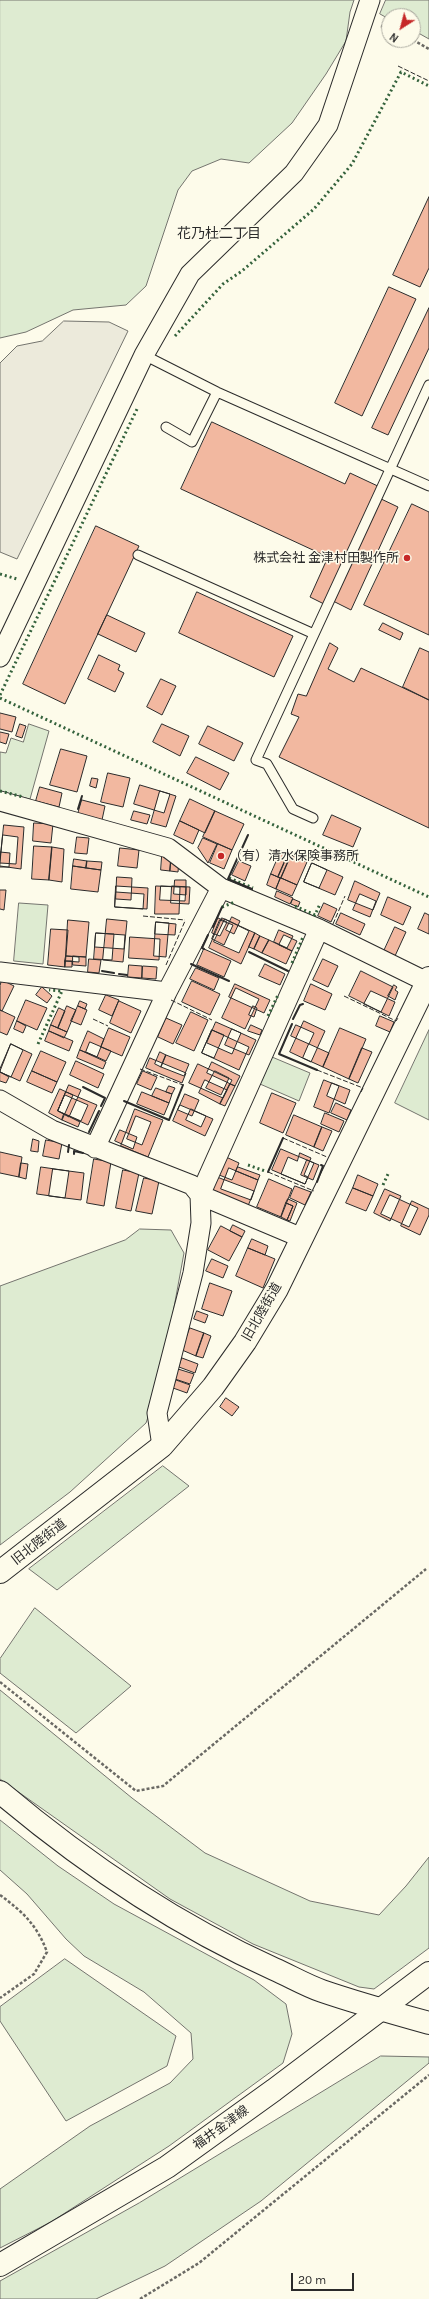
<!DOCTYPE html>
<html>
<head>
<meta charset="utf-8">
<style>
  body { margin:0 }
  #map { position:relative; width:429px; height:2299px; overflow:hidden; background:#fdfbea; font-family:Karla,sans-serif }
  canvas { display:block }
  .north { position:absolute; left:381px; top:8px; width:40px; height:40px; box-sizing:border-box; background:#fdfbea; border:1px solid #a9a89e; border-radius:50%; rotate:216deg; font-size:11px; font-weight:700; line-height:16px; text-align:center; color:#2b2b2b }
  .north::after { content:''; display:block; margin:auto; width:14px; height:18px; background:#c62828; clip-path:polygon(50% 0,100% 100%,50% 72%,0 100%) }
  .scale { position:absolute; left:291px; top:2273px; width:63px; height:18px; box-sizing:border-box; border:2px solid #2b2b2b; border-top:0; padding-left:5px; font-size:12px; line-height:14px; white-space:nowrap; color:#2b2b2b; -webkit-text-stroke:3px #fdfbea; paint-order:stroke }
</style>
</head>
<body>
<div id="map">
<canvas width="429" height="2299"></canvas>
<div class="north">N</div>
<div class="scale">20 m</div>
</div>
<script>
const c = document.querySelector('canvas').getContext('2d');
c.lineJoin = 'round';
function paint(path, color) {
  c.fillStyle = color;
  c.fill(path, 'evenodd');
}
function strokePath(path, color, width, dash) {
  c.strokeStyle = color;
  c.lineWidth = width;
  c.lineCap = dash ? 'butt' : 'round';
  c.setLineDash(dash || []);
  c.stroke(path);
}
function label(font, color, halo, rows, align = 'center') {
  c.font = font + ' Karla,"Noto Sans JP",sans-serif';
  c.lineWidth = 3;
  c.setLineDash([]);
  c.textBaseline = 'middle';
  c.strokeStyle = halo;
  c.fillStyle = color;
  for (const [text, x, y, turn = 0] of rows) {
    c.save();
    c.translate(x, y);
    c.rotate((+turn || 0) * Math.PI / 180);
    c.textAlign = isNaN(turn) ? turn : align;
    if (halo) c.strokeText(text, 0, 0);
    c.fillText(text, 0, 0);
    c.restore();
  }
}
const green = new Path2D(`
  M0,0H354L350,12L346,41L326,74L292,123L249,163L221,159L192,171L178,190L146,286L126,305L73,310L26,332L0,338Z
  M386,0H429V39L413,30V16H389V19L380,14Z
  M29,724L49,731L30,799L0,791V752L6,753L11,738L23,742Z
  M19,903L48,905L43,964L14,961Z
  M429,1030V1120L395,1103Z
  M272,1057L310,1073L299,1101L260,1084Z
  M140,1229L171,1230L184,1253L161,1378L146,1423L70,1492L0,1545V1286L125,1240Z
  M163,1466L189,1486L57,1590L29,1569Z
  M35,1608L131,1686L76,1733L0,1673V1659Z
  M0,1690L132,1798L205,1853L310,1901L379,1915L406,1886L429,1857V1948L374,1989L359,1987L253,1944L170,1899L0,1779Z
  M0,1820L58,1866L114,1904L254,1980L286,2004L292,2034L283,2063L169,2146L51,2222L0,2248V2189L90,2126L170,2083L193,2059L191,2033L144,1992L84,1956L66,1939L27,1894L0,1870Z
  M65,1959L176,2036L167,2066L66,2121L0,2021V2007Z
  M381,2056L429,2057V2063L261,2201L165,2266L96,2299H0V2281L139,2203Z`);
const parking = new Path2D(`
  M64,321L109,322L128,331L17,559L0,552V363L17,346L42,341Z`);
const building = new Path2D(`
  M429,197V268L420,287L393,275Z
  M389,287L416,299L362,416L335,403Z
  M429,308V348L388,435L372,428Z
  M212,422L345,484L350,473L382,488L377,497L398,507L351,610L333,601L330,607L310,597L328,557L181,489Z
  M412,504L429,512V635L364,605Z
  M96,526L139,546L65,704L23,684Z
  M197,592L293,636L274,677L179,633Z
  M107,615L145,633L136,652L98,634Z
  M383,623L403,633L400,640L379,630Z
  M330,643L338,648L328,669L354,682L361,668L429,700V828L279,757L299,717L291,714L298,694L306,696Z
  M420,648L429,652V700L403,687Z
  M99,655L120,665L118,670L124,673L115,692L88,679Z
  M161,679L176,686L162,715L147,707Z
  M0,713L16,717L12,732L0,729Z
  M20,724L26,726L22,738L16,736Z
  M162,724L189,736L180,756L153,742Z
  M208,726L243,743L234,761L199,744Z
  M0,732L9,734L6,744L0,742Z
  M61,749L87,756L77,792L50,785Z
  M196,757L229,773L220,790L187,773Z
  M108,773L130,778L123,807L101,802Z
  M92,778L98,779L96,788L90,786Z
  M140,785L170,794L164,813L134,804Z
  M40,787L62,793L59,807L36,801Z
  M160,791L176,796L166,827L151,823Z
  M190,799L215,811L205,833L180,821Z
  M82,800L105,806L102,820L78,814Z
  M134,811L150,815L147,824L131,820Z
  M215,811L244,824L232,850L203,837Z
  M332,815L361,828L353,847L323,835Z
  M180,821L199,830L193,844L174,835Z
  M34,823L53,824L51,843L33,841Z
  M4,825L24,827L21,869L0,866Z
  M3,835L18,837L16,864L0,863Z
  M77,837L89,838L87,854L75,853Z
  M203,838L217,844L208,863L198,848Z
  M218,844L232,850L224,869L210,863Z
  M34,846L52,847L49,880L32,879Z
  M52,847L64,849L62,882L49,880Z
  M120,848L139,850L137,868L118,866Z
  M281,851L288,854L278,877L271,874Z
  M0,852L10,853L9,867H0Z
  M288,854L291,855L281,878L278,877Z
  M291,855L307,862L297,885L281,878Z
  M162,856L171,857L170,871L161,870Z
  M74,859L87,861L86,868L73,866Z
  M171,860L179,861L178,872L170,871Z
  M87,861L102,862L101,870L86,868Z
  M239,861L251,866L245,881L232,875Z
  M312,863L343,877L335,895L304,882Z
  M312,863L327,870L319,888L304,882Z
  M73,866L101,870L98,892L71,889Z
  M271,874L280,878L276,889L267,885Z
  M117,877L132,878L131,900L116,899Z
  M281,878L297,885L292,896L276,889Z
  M175,880H186V895L174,894Z
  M355,881L380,893L373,910L348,900Z
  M116,886L148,888L147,909L115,907Z
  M156,886L180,887L179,914H155Z
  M161,886L186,887L185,901L160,900Z
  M172,886L190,887L189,904L171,903Z
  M0,890H6L4,910L0,909Z
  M277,891L293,898L290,904L275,897Z
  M116,892L144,894L143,909L115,907Z
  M360,894L376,901L370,917L353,910Z
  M388,897L411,907L403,925L381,915Z
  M293,899L300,902L298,907L291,904Z
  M324,903L337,909L331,922L318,916Z
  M341,913L365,924L360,935L336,924Z
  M425,913L429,915V934L418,929Z
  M232,917L240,921L234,934L226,930Z
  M218,918L227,922L220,936L212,933Z
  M222,918L255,933L241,964L209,948Z
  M107,919L127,921L123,962L103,960Z
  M225,919L249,931L239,953L214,942Z
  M68,920L89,922L86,957L66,956Z
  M220,920L233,925L224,945L212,939Z
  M156,922L176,924L175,935L155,934Z
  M156,922L169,923L166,957L154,956Z
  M395,927L406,932L395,956L384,951Z
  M51,929L68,930L65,967L48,965Z
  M279,930L293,936L287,948L274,942Z
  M96,933L125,935L124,949L95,947Z
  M96,933L114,934L112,960L94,959Z
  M255,933L260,936L254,949L249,947Z
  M284,935L297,941L292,951L279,945Z
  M260,936L269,940L262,953L254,949Z
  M130,937L160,939L159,960L129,958Z
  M269,940L292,951L286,964L262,953Z
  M204,949L231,961L224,977L197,965Z
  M66,956L79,957V962L65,961Z
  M73,956L86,957V966L73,965Z
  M89,959L101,960L99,973L88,972Z
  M323,959L338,966L328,987L313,980Z
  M65,961H72V967H65Z
  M265,964L285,974L280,985L259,976Z
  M129,965L142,966V978L128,977Z
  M143,966L157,967L156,979L142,978Z
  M196,968L219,978L214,990L190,979Z
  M361,971L393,987L381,1012L349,996Z
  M2,980L14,986L2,1011L0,1010V986Z
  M192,981L220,994L210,1015L182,1002Z
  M235,984L270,1000L264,1013L229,997Z
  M311,984L332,994L325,1010L304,1001Z
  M394,985L397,987L395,990L398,992L395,1000L388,996Z
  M42,987L52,996L47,1003L36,995Z
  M236,988L259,999L245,1029L222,1018Z
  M371,991L395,1002L389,1016L364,1004Z
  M106,995L119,1000L112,1016L99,1010Z
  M26,1000L47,1008L37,1030L17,1021Z
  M80,1001L87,1004L85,1009L78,1006Z
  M119,1001L141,1011L131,1033L110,1023Z
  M67,1006L76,1010L67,1032L58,1028Z
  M78,1006L87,1010L81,1025L71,1021Z
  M253,1006L257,1008L254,1017L249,1015Z
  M59,1008L65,1011L58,1028L51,1025Z
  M0,1010L15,1017L7,1035L0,1032Z
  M191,1012L208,1020L194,1051L176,1043Z
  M380,1016L394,1022L390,1032L376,1026Z
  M166,1018L182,1025L173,1044L158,1037Z
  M17,1021L26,1026L23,1033L14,1029Z
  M304,1021L325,1031L311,1062L290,1052Z
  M216,1022L241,1033L232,1054L207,1043Z
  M51,1025L67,1032L64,1038L49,1031Z
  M251,1025L262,1030L260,1035L248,1031Z
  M296,1025L314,1033L309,1044L291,1036Z
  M109,1028L130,1037L122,1056L101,1047Z
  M340,1028L366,1039L349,1079L323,1067Z
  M232,1029L256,1040L249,1055L225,1045Z
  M212,1030L224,1035L214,1058L202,1053Z
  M212,1030L249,1047L239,1070L202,1053Z
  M49,1031L73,1041L69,1051L45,1041Z
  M88,1031L104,1039L97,1057L80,1050Z
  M90,1042L111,1051L106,1061L86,1052Z
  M11,1044L23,1050L11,1077L0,1072V1069Z
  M11,1044L32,1054L20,1081L0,1072Z
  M309,1044L329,1053L323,1067L303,1058Z
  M362,1048L372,1052L358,1083L349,1079Z
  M80,1050L106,1062L103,1069L77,1058Z
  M41,1051L66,1062L57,1082L32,1071Z
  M160,1052L166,1055L161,1067L155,1064Z
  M166,1055L189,1064L184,1076L161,1067Z
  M150,1058L186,1073L182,1083L146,1068Z
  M76,1061L104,1074L98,1088L70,1075Z
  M212,1062L240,1076L235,1086L207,1073Z
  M198,1064L232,1080L223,1098L189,1083Z
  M32,1071L57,1082L52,1093L27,1082Z
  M143,1071L157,1077L151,1090L137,1084Z
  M215,1071L229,1078L221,1095L206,1088Z
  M0,1072L9,1077L6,1083L0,1081Z
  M205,1080L227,1090L220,1104L199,1093Z
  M324,1080L339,1086L329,1113L314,1107Z
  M332,1083L350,1090L345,1104L327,1096Z
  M230,1084L235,1086L225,1106L220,1104Z
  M69,1085L81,1090L69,1117L58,1111Z
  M169,1086L175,1088L172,1094L166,1092Z
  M156,1088L172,1094L169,1103L152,1096Z
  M60,1089L73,1095L62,1120L49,1113Z
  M66,1092L97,1105L88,1125L58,1111Z
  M142,1092L169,1103L164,1115L137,1104Z
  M272,1093L296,1103L283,1133L260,1123Z
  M185,1094L199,1100L192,1116L178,1110Z
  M65,1095L88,1105L81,1121L58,1111Z
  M336,1103L351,1110L347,1120L331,1113Z
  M180,1105L213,1119L205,1136L173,1121Z
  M135,1109L163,1120L148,1157L121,1146Z
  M191,1109L206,1116L201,1127L186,1120Z
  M325,1113L344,1121L339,1132L321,1124Z
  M64,1114L80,1122L78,1127L62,1120Z
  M294,1115L322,1127L314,1147L286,1135Z
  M136,1116L151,1122L142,1145L127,1139Z
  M322,1127L332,1131L323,1151L314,1147Z
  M120,1130L137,1137L133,1149L115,1141Z
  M33,1139L39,1141L38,1152L31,1151Z
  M46,1140L62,1143L59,1159L43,1156Z
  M281,1149L314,1163L305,1184L272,1170Z
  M0,1152L22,1157L19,1177L0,1173Z
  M300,1153L311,1158L304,1175L308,1177L305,1184L281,1174L288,1157L297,1161Z
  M226,1157L239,1163L232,1180L219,1175Z
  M94,1159L111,1162L104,1206L87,1203Z
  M307,1160L319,1165L313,1180L301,1175Z
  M21,1163L28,1164L26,1179L19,1177Z
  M41,1167L69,1171L65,1198L37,1194Z
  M238,1167L260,1175L258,1180L236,1171Z
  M229,1168L258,1180L251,1200L221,1189Z
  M53,1169L84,1173L81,1200L49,1196Z
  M123,1170L139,1173L131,1211L116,1208Z
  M358,1175L378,1184L373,1196L353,1188Z
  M217,1177L254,1191L248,1206L211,1191Z
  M144,1178L159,1181L152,1214L136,1211Z
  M269,1179L292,1189L281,1217L257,1207Z
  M295,1186L311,1192L305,1205L290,1198Z
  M353,1188L373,1196L366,1211L346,1203Z
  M385,1189L401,1196L390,1221L374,1213Z
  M390,1195L418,1208L409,1227L381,1214Z
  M288,1199L297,1203L290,1221L287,1220L293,1206L286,1203Z
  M412,1201L429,1209V1215L420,1235L401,1226Z
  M286,1203L293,1206L287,1220L281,1217Z
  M233,1225L245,1231L242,1237L230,1231Z
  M221,1226L242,1237L229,1261L208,1250Z
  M252,1239L268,1246L265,1255L248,1248Z
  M248,1248L275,1259L263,1288L236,1276Z
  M212,1259L228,1266L223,1278L206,1271Z
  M210,1283L232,1291L223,1316L202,1309Z
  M197,1311L208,1315L205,1323L194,1319Z
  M190,1328L204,1333L196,1356L182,1350Z
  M204,1333L211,1336L203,1358L196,1356Z
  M182,1358L198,1364L195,1373L179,1367Z
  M178,1369L194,1374L190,1384L175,1379Z
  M176,1380L190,1385L187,1393L173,1388Z
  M226,1398L239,1407L232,1416L220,1407Z`);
const path = new Path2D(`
  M381,26L389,29
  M413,40L429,49
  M0,1682L136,1791L163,1786L426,1569
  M0,1895C23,1912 37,1925 47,1952L34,1974L0,1998
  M140,2299L199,2263L429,2075`);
const service = new Path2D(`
  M144,355L217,392L429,486
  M166,427L192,442L217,392
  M138,555L314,634
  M313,818L293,809L267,764L256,760L429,385`);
const minor = new Path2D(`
  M0,657L144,355L190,274L294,173L328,125L370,0
  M0,801L168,848L221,888L319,929L427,982
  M0,972L167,992
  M0,1100L52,1130L192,1185L200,1195L201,1223L193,1273L157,1413L162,1446
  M95,1148L167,992L221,888
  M302,1238L200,1195L319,929`);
const tertiary = new Path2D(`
  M0,1572L162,1446L213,1387L245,1342L277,1289L429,978
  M0,1792C83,1862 176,1925 274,1969C290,1976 305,1985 322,1991C357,2003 393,2013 429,2023`);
const primary = new Path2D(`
  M0,2265L167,2167L274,2090L429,1973`);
const hedge = new Path2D(`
  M175,336L223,284L242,271L314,209L352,164L401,72L429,86
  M0,574L17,579
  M0,695L138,407
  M0,698L429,897
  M0,791L23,797
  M229,878L253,888
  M295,906L315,915L320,904
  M222,907L235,902
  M292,963L303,937
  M268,1016L278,995
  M38,1044L62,991L49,990
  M248,1165L265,1171
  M383,1185L388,1174`);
const fence = new Path2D(`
  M398,66L429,81
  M143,916L185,920
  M333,924L345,896
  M166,965L185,921
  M344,996L396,1021L398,1018
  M171,1000L212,1020
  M93,1019L108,1026
  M140,1069L183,1085
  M317,1070L363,1088L360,1094
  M283,1138L327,1157
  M268,1172L314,1191`);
const wall = new Path2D(`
  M78,809L82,796
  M248,835L228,879L252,889
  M213,927L222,907
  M204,949L202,948L208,935
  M249,952L288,971
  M191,964L229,981
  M102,971L114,973
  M119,974L127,975
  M293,1019L300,1005L303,1004
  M292,1024L279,1054L317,1070
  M83,1087L105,1098L101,1106
  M124,1101L169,1120L183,1085
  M89,1132L99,1111
  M68,1152L69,1145
  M74,1154V1151L83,1153
  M268,1172L283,1138
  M317,1182L323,1166L321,1165`);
const markers = [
  [407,558,4,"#c62828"],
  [221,856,4,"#c62828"]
];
const poiNames = [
  ["株式会社 金津村田製作所",399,558],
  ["（有）清水保険事務所",229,856,"left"]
];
const streetNames = [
  ["旧北陸街道",262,1312,-60],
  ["旧北陸街道",39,1542,-38],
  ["福井金津線",221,2128,-36]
];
const neighbourhoodNames = [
  ["花乃杜二丁目",219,234]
];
paint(green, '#deebd1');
strokePath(green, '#74746e', 1);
paint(parking, '#eceadb');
strokePath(parking, '#74746e', 1);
paint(building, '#f2b8a0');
strokePath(building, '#2b2b2b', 1);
strokePath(service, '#2b2b2b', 11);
strokePath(minor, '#2b2b2b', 21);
strokePath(tertiary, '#2b2b2b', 24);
strokePath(primary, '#2b2b2b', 24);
strokePath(path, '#6a6964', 2.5, [3, 2]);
strokePath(service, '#fdfbea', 9);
strokePath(minor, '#fdfbea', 19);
strokePath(tertiary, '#fdfbea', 22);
strokePath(primary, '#fdfbea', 22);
strokePath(hedge, '#34623c', 3, [2, 3]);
strokePath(fence, '#2b2b2b', 1, [5, 2]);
strokePath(wall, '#2b2b2b', 2);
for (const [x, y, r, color] of markers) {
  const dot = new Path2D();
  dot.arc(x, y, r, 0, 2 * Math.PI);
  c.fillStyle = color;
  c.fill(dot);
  strokePath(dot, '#fdfbea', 1.5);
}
label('13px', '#2b2b2b', '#fdfbea', poiNames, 'right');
label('13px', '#2b2b2b', '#fdfbea', streetNames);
label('14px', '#2b2b2b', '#fdfbea', neighbourhoodNames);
</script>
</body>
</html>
